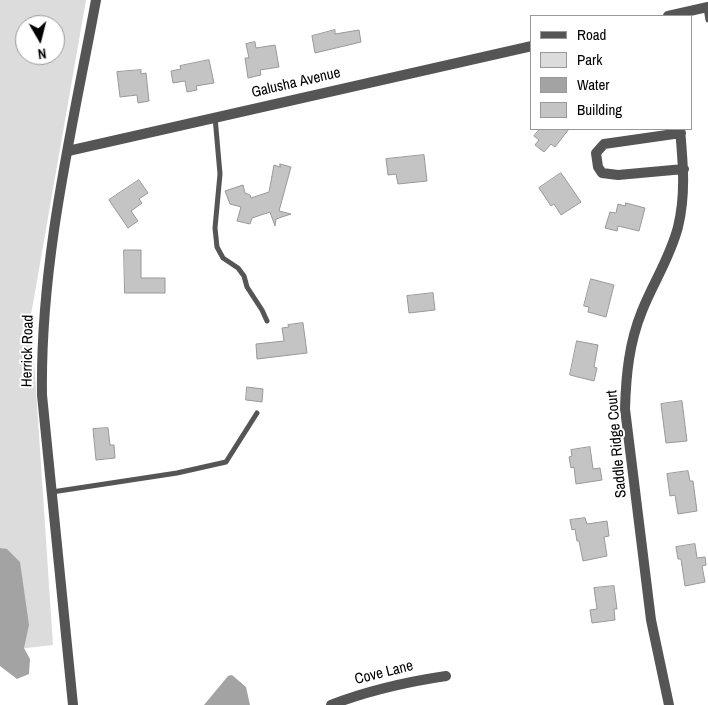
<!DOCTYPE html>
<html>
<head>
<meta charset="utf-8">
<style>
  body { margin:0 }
  #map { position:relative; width:708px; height:705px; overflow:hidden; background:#fff; font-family:"Archivo Narrow",sans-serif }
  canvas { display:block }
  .legend { position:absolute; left:530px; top:15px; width:162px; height:115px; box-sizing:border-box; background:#fff; border:1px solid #999; margin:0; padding:6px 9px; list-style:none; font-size:15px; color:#000 }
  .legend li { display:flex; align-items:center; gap:10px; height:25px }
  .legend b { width:25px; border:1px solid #999 }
  .north { position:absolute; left:15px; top:15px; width:50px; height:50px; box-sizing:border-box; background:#fff; border:1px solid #999; border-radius:50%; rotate:172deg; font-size:14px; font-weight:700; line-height:20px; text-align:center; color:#000 }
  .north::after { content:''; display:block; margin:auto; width:18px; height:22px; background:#000; clip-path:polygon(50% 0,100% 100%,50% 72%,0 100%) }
</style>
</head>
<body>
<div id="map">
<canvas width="708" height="705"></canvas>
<ul class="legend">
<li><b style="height:6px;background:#555"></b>Road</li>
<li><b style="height:14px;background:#dcdcdc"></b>Park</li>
<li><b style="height:14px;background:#a3a3a3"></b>Water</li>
<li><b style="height:14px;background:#c4c4c4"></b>Building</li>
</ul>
<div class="north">N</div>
</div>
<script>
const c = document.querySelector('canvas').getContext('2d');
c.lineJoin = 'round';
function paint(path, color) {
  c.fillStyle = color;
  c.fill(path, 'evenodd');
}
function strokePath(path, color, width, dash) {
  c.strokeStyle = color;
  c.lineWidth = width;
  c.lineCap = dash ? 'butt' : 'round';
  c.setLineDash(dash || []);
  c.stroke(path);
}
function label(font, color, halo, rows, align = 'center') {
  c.font = font + ' "Archivo Narrow",sans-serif';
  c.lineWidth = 4;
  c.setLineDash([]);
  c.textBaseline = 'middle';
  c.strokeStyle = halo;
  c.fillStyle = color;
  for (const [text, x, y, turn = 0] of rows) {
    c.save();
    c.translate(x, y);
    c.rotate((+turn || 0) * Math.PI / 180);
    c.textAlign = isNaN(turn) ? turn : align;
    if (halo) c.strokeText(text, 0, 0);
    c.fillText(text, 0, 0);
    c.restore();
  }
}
const green = new Path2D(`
  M0,0H86L31,315L53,645L0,651ZM25,25H55V55H25Z`);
const water = new Path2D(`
  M0,548L7,549L20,562L29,625L24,648L30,659L29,674L17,679L0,666Z
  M232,675L246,687L250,705H204L228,676Z`);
const building = new Path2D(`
  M335,30V34L359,30L361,42L315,53L312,36Z
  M255,42L256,48L275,45L279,67L260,70L261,75L248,78L245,58H249L246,44Z
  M209,60L214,83L196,86L197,90L187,92L185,81L173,83L171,71L181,69L180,66Z
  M141,70V74L146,73L149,101L138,103L137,95L120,97L117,72Z
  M540,129H569L555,147L551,144L544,152L535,145L539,140L534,136Z
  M424,155L427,181L398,184L396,174L388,175L386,159Z
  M280,164L291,167L279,211L291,214L276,219L275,226L270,212L252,218L250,224L237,221L241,207L230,204L225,191L243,185L245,193L250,195L251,198L269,192L274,165L280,167Z
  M561,173L581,202L561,215L554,204L551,206L539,188Z
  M139,180L148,193L139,199L142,203L131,211L138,221L128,228L109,200Z
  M626,203L645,208L639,231L618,226L617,231L605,228L610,212L616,213L618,204L625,206Z
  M124,250H141V278H165V293H125Z
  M591,279L614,285L606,317L588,312L589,307L584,306Z
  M433,293L435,310L409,313L407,296Z
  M303,323L307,353L257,359L256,344L284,341L282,328L289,327L288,325Z
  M577,341L598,345L594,367L597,368L594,381L570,375Z
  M247,387L263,389L262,402L246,400Z
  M682,401L687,441L666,443L661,404Z
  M108,428L110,445H114L115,458L96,460L93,429Z
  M590,447L593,469L600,468L602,480L576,484L574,467L571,468L569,457L572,456L571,450Z
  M688,471L690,481H693L697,511L678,514L675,495L670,496L667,474Z
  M585,518L587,524L607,521L609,536L604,537L607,556L583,561L579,541H577L575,529L572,530L570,520Z
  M695,544L697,558L705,557L706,565L702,566L705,582L685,586L681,559H678L676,547Z
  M614,586L617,609H614L615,620L592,623L590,610L597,609L594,588Z`);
const service = new Path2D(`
  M706,8L708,20
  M215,117L220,174L215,228L217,247L223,258L238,268L244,276L247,287L262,310L267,321
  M52,492L177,473L226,462L257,413`);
const minor = new Path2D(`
  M668,16L708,7
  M681,133L604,144L596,153L598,167L602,173L618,175L684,169
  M68,151L532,46
  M331,705C369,690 406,682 446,676
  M669,705L651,620L625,409C626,375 629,343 642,311C653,283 670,258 678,227C686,194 683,163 680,129`);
const tertiary = new Path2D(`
  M73,705L42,395C40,261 72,130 96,0`);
const streetNames = [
  ["Galusha Avenue",296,83,-13],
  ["Herrick Road",28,351,-89],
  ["Saddle Ridge Court",617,444,-95],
  ["Cove Lane",384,673,-14]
];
paint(green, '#dcdcdc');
paint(water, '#a3a3a3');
paint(building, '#c4c4c4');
strokePath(building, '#999', 1);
strokePath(service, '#555', 5);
strokePath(minor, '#555', 10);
strokePath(tertiary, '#555', 10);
label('15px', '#000', '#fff', streetNames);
</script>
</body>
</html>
